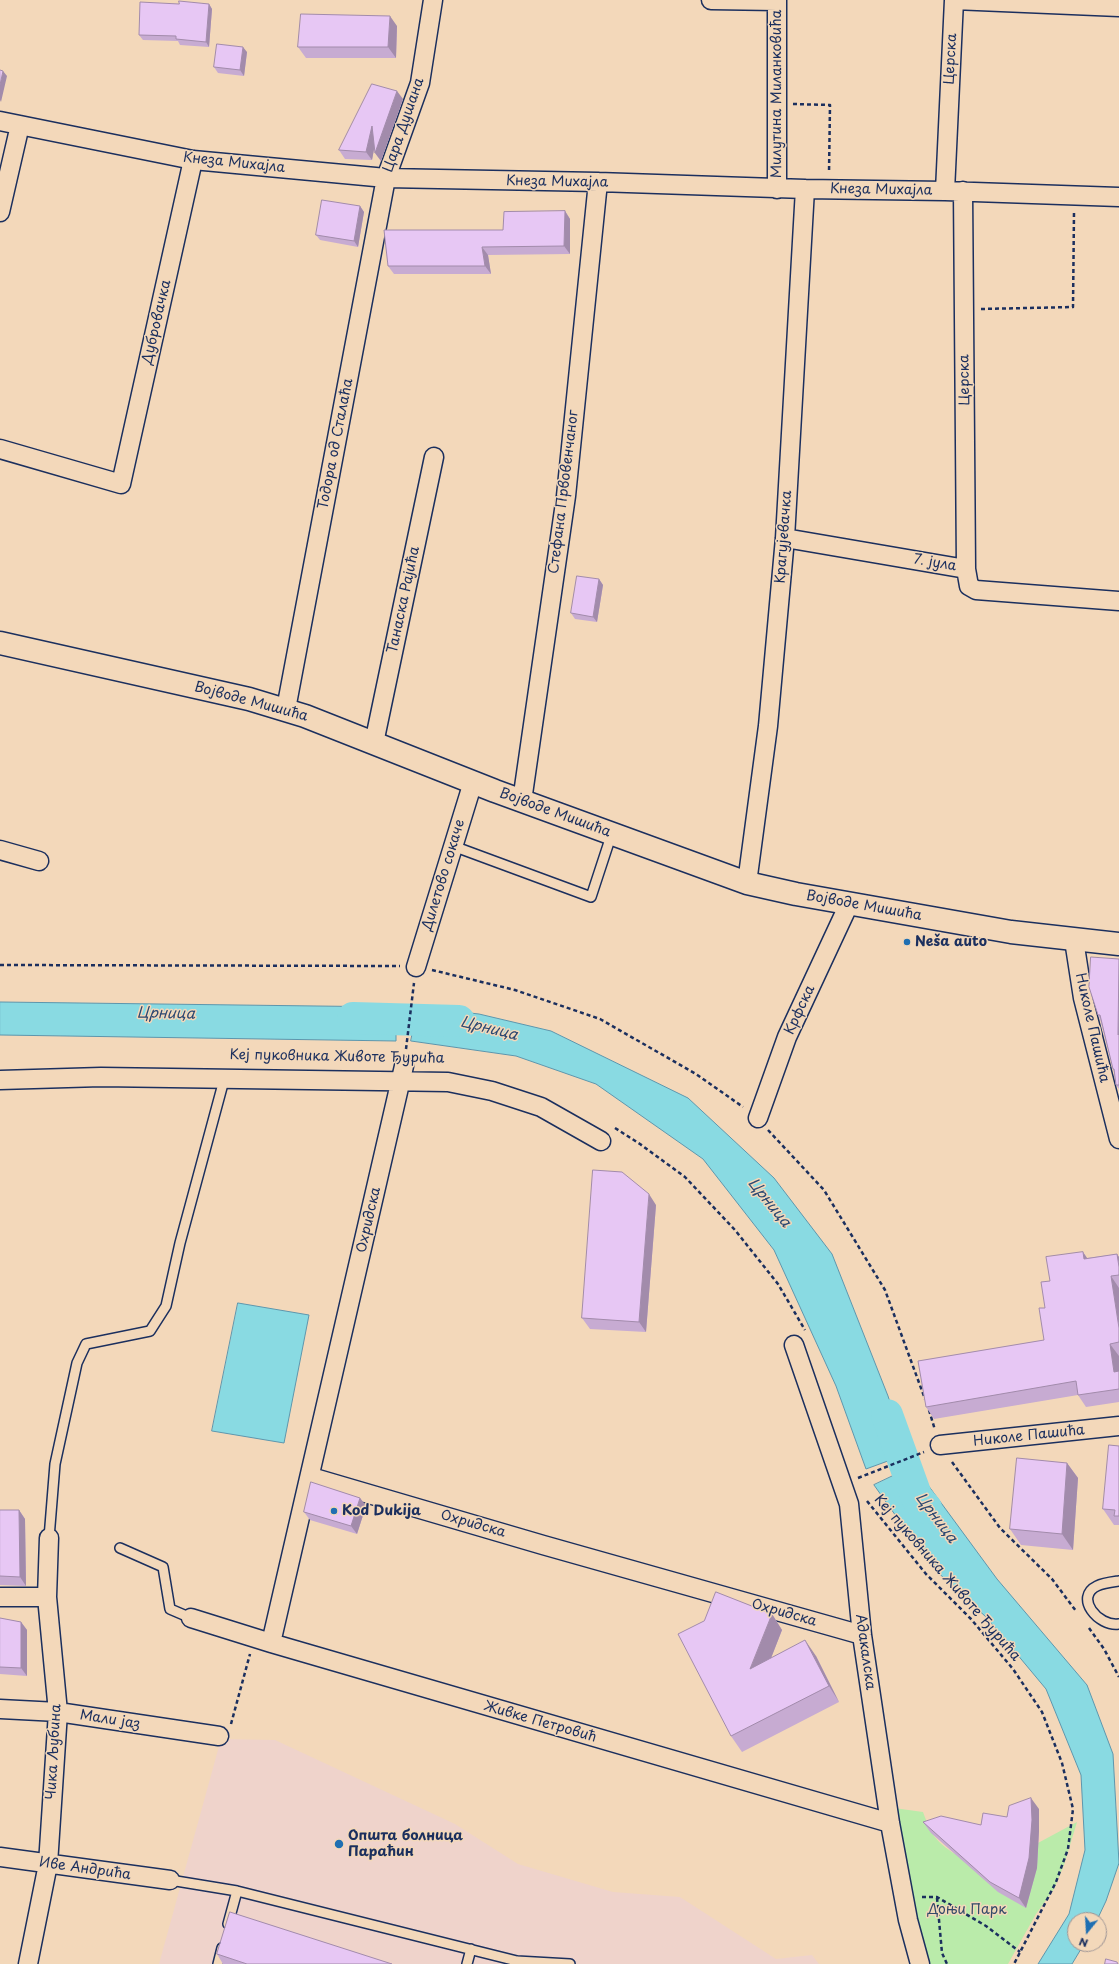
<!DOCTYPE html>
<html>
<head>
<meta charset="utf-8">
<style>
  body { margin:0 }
  #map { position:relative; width:1119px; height:1964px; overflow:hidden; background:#f3d8ba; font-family:"Playpen Sans",sans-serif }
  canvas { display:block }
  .north { position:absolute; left:1067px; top:1912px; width:40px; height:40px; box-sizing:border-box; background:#f3d8ba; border:1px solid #9d9495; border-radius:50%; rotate:198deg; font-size:11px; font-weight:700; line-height:16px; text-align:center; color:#1b2f5e }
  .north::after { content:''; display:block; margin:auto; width:14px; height:18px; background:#1f6fb2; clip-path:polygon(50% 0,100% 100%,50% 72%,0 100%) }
</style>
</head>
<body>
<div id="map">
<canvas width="1119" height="1964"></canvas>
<div class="north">N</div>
</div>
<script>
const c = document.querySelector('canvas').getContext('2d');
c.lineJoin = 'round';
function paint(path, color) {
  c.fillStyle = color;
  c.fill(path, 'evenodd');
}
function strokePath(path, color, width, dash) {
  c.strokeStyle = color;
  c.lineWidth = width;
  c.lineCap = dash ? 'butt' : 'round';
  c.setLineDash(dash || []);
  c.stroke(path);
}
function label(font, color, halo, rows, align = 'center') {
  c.font = font + ' "Playpen Sans",sans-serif';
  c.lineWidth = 3;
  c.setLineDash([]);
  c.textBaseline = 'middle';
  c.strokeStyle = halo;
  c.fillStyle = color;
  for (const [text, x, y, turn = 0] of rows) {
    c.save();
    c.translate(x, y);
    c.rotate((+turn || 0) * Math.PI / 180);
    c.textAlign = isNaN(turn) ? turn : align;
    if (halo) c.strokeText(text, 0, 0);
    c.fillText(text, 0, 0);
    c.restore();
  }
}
const built = new Path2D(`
  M221,1739L275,1740L455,1824L518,1864L613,1892L680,1897L776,1959L812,1955L819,1964H159Z`);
const green = new Path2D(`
  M894,1808L923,1812C931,1834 935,1841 955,1854L973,1849L997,1865L1077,1822L1064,1865L1054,1889L1036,1914L1008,1964H924Z`);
const water = new Path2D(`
  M0,1002L396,1007V1041L0,1035Z
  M418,1007L479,1014L551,1031L688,1098L774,1178L832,1254L888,1396L907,1454L866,1469L836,1386L774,1250L703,1159L596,1084L516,1056L411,1041Z
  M238,1303L309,1315L284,1443L212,1431Z
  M914,1466L997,1579L1087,1685L1113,1754L1119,1863L1106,1901L1097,1920H1075V1944H1084L1072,1964H1038L1069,1914L1085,1850L1081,1775L1046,1689L986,1617L932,1567L874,1485Z`);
const river = new Path2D(`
  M353,1018L459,1021
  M887,1415L917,1498L926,1508`);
const path = new Path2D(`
  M793,104L830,105L829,173
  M981,309L1073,307L1074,212
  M0,965L400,966
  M432,970L515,990L600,1019L696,1074L743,1107
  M406,1049L414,983
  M615,1128L640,1144L685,1177L735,1230L778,1284L805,1330
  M768,1130L824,1190L885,1290L925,1399
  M929,1410L935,1430
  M952,1462L1000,1528L1052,1579L1076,1611
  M858,1478L924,1452
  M867,1501L926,1574L971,1619L1013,1669L1042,1712L1062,1763L1073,1809L1068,1849L1056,1882L1014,1964
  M1089,1628L1104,1649L1119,1677
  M231,1724L250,1654
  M922,1897H937L986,1926L1020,1952
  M937,1898L942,1953L947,1964`);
const service = new Path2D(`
  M453,846L591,897L612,833
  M49,1538L55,1464L77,1363L86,1344L150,1331L166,1306L180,1243L224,1080
  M120,1548L163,1567L170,1609L191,1618
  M1119,1581C1112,1582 1103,1583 1097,1586C1074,1597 1098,1627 1119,1624
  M170,1880L237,1891L517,1961L570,1964
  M228,1924L237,1891
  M218,1964L222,1948
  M467,1964L471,1949`);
const minor = new Path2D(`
  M711,0L777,1
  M954,0L1119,7
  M0,121L193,160L386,178L598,182L805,189L945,191L1119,197
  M777,189V0
  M945,191L954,0
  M963,191L966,569L969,586L976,590L1119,601
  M0,212L20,125
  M0,449L121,484L193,160
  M785,538L966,569
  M286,709L386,178L420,83L433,0
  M374,743L434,457
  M522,801L566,496L598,182
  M0,850L39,861
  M747,883L768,726L785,538L805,189
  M1074,940L1083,998L1119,1139
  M416,967L473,782
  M0,1080L101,1077L448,1082L492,1091L541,1107L601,1141
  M758,1118L787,1037L849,904
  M794,1345L849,1504L862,1635L890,1823L908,1920L920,1964
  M940,1445L1119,1426
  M311,1477L543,1545L862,1635
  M0,1597H47
  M191,1618L271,1643L890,1823
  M271,1643L404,1066
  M0,1709L58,1712L219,1736
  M0,1857L170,1880
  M28,1964L48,1864L58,1712L47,1597L49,1538`);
const secondary = new Path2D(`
  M0,643L249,699L305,716L495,791L747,883L796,894L1011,932L1119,944`);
const wall = new Path2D(`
  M179,4H209L212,9L209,47L180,45L178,41L143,40L139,35Z
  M397,26L396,58H306L298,47Z
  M247,52L244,76L218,73L214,67Z
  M403,99L381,161L375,153L374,149L372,160L345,159L339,150Z
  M360,206L364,212L358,247L320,240L316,235Z
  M565,211L570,219V254L488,255L491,274H394L388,266Z
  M599,579L603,585L597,622L575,619L571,613Z
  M1119,959V1089L1116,1085L1114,1072L1113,1069L1100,1019L1098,1015Z
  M656,1205L646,1332L590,1329L582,1318Z
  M1083,1252L1087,1258L1117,1254L1119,1257V1402L1086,1407L1078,1395L934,1419L926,1407L1044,1340L1045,1308L1050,1281Z
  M1119,1446V1525H1114L1103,1509Z
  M1067,1463L1078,1478L1073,1550L1021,1545L1010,1529Z
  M360,1498L366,1506L357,1534L310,1520L304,1512Z
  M0,1510H19L25,1519L26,1586L0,1585Z
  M772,1614L782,1630L771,1658L816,1656L839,1702L742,1752L731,1736Z
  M0,1618L21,1622L27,1630V1676L0,1674Z
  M1039,1809V1831L1037,1868L1026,1908L998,1892L931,1833L923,1822L981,1825L1007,1817Z
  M217,1954L392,1964H223Z`);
const shadedWall = new Path2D(`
  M209,4L212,9L209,47L206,42Z
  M390,16L397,26L396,58L388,47Z
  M243,47L247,52L244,76L240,70Z
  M3,71L7,76L1,102L0,100V85Z
  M397,91L403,99L381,161L375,153Z
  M372,126L377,134L372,160L366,152Z
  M360,206L364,212L358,247L354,241Z
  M565,211L570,219V254L564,246Z
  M482,247L488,255L491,274L485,266Z
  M599,579L603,585L597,622L593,617Z
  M1119,1000V1036L1118,1035Z
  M649,1194L656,1205L646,1332L639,1322Z
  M1083,1252L1091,1264L1084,1259Z
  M1117,1254L1119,1257V1267Z
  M1111,1276L1119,1288V1328Z
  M1110,1344L1119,1356V1379L1114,1372Z
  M1067,1463L1078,1478L1073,1550L1062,1534Z
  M360,1498L366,1506L357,1534L351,1526Z
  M19,1510L25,1519L26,1586L20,1577Z
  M772,1614L782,1630L761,1684L750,1669Z
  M21,1622L27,1630V1676L21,1668Z
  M805,1640L816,1656L839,1702L829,1686Z
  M1031,1798L1039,1809V1831L1037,1868L1026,1908L1019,1898Z`);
const building = new Path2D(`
  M179,1L209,4L206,42L176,39V36L139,35L140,2L179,4Z
  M301,14L390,16L388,47H298Z
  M217,44L243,47L240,70L214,67Z
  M0,70L3,71L0,85Z
  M372,84L397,91L375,153L372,126L366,152L339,150Z
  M322,200L360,206L354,241L316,235Z
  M565,211L564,246L482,247L485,266H388L384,230H503L504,212Z
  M577,576L599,579L593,617L571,613Z
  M1091,957L1119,959L1118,1035L1119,1034V1085H1116L1114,1069H1113L1100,1015H1098L1089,987Z
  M593,1170L622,1172L649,1194L639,1322L582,1318Z
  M1083,1252L1084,1259L1117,1254L1119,1267V1275L1111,1276L1119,1328V1342L1110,1344L1114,1372L1119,1371V1389L1078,1395L1076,1381L926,1407L918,1361L1044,1340L1039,1308H1045L1041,1282L1050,1281L1046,1257Z
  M1109,1445L1119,1446V1516H1114L1115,1510L1103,1509Z
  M1017,1458L1067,1463L1062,1534L1010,1529Z
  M311,1482L360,1498L351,1526L304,1512Z
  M0,1510H19L20,1577L0,1576Z
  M716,1592L772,1614L750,1669L805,1640L829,1686L731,1736L678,1634L704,1621Z
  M0,1618L21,1622V1668L0,1667Z
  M1031,1798L1032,1820L1029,1858L1019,1898L990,1882L923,1822L941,1816L981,1825L983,1813L1007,1817L1009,1806Z
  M230,1912L392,1964H247L217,1954Z
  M1106,1959L1117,1962L1118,1964H1105Z`);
const markers = [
  [907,942,4,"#1f6fb2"],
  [334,1511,4,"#1f6fb2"],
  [339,1844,5,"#1f6fb2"]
];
const streetNames = [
  ["Церска",951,59,-87],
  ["Милутина Миланковића",777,94,-90],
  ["Цара Душана",404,125,-71],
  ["Кнеза Михајла",234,163,6],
  ["Кнеза Михајла",557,182,1],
  ["Кнеза Михајла",881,190,1],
  ["Дубровачка",157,322,-77],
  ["Церска",965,380,-91],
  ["Тодора од Сталаћа",336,444,-79],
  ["Стефана Првовенчаног",564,492,-83],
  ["Крагујевачка",784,537,-86],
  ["7. јула",935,563,10],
  ["Танаска Рајића",404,600,-78],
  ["Војводе Мишића",251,702,15],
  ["Војводе Мишића",555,813,20],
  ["Дилетово сокаче",444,875,-73],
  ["Војводе Мишића",864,906,10],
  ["Крфска",800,1010,-65],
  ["Николе Пашића",1092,1028,77],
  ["Кеј пуковника Животе Ђурића",337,1057,1],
  ["Охридска",369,1220,-77],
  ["Николе Пашића",1029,1436,-6],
  ["Охридска",473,1524,16],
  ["Кеј пуковника Животе Ђурића",947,1578,49],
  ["Охридска",784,1613,16],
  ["Адакалска",865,1652,82],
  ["Мали јаз",110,1720,9],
  ["Живке Петровић",540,1722,16],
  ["Чика Љубина",54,1752,-87],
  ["Иве Андрића",85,1869,8]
];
const poiNames = [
  ["Neša auto",915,942],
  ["Kod Dukija",342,1511],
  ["Општа болница",348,1836],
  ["Параћин",348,1852]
];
const parkNames = [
  ["Доњи Парк",967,1910]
];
const waterNames = [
  ["Црница",166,1014,1],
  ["Црница",489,1029,14],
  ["Црница",769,1203,51],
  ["Црница",936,1518,53]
];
paint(built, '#efd3cb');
paint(green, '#baebaa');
paint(water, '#89dae2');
strokePath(water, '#5d96ad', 1);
strokePath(river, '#89dae2', 32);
strokePath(service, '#1b2f5e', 12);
strokePath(minor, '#1b2f5e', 21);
strokePath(secondary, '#1b2f5e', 25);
strokePath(path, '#1b2f5e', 2.5, [4, 3]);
strokePath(service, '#f3d8ba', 9);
strokePath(minor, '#f3d8ba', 18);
strokePath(secondary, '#f3d8ba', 22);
paint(wall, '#c7abd2');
paint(shadedWall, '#a28bab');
paint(building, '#e7c7f4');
strokePath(building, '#a28bab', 1);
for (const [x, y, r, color] of markers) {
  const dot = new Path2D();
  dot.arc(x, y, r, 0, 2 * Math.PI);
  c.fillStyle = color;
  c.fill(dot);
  strokePath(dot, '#f3d8ba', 1.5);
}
label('14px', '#1b2f5e', '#f3d8ba', streetNames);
label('bold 14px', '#1b2f5e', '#f3d8ba', poiNames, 'left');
label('14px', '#334b69', '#f3d8ba', parkNames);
label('italic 15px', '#2c4972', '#f3d8ba', waterNames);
</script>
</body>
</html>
